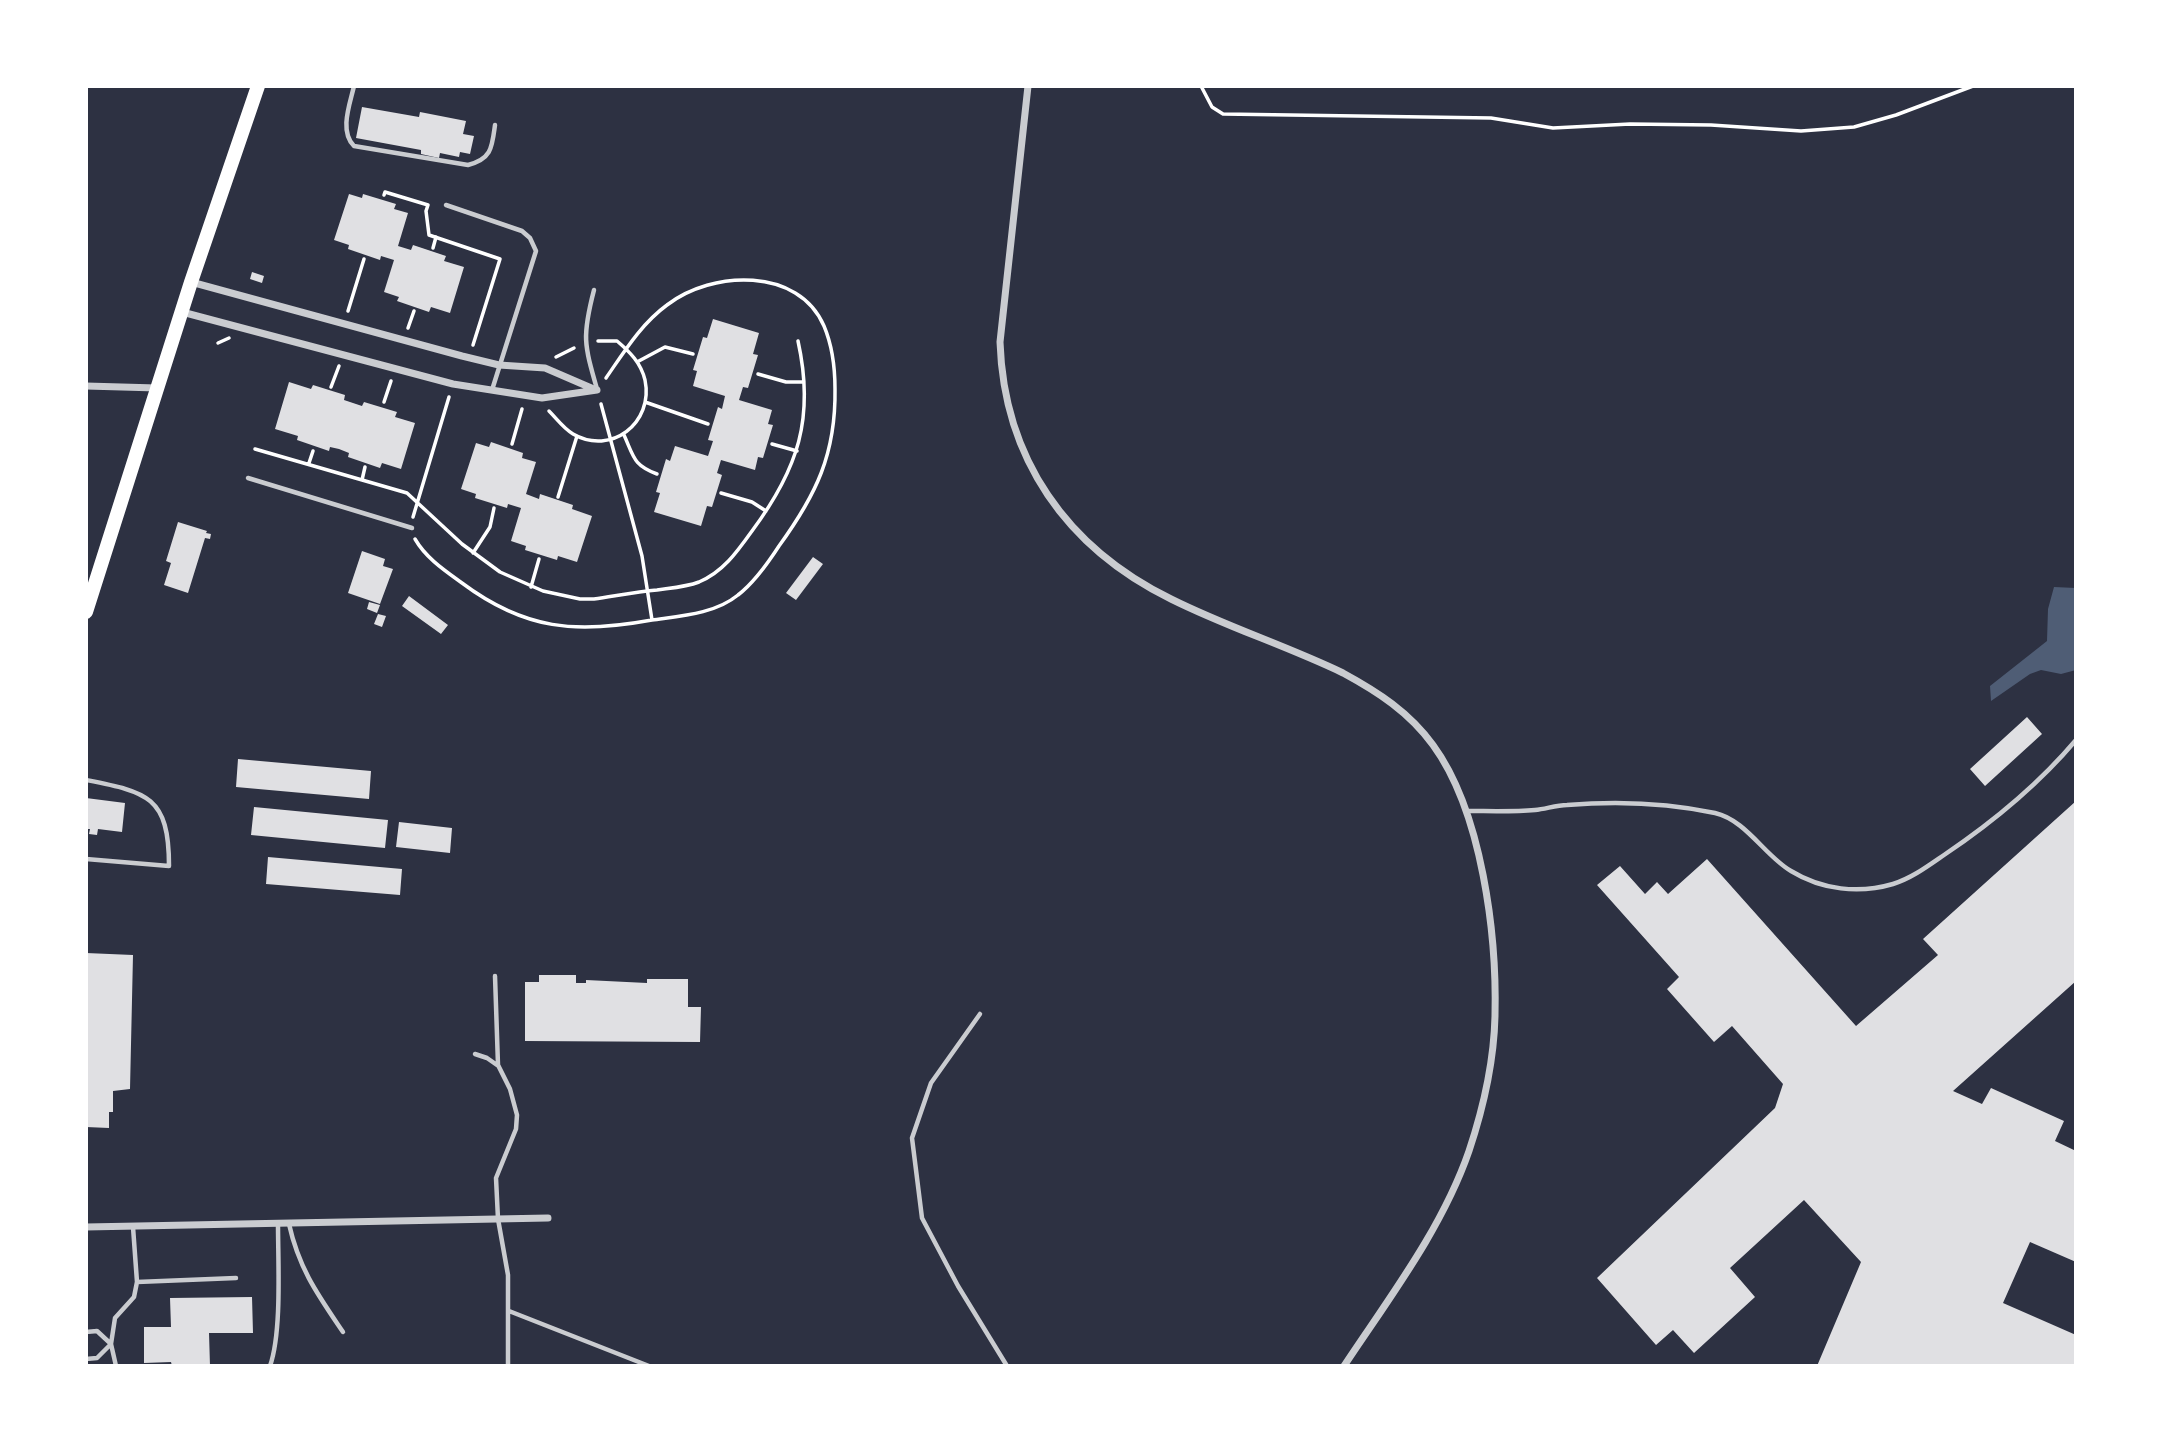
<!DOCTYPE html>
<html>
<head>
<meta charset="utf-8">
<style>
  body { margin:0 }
  #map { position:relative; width:2162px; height:1452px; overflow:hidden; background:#2d3142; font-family:Lato,sans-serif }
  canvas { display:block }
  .frame { position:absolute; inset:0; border:88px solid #fff; pointer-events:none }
</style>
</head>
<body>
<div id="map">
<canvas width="2162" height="1452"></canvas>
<div class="frame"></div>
</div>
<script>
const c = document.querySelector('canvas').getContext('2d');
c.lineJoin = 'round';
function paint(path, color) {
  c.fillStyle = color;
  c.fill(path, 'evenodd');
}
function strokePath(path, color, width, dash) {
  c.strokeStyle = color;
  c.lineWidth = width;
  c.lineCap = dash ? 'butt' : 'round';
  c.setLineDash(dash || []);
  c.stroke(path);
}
const water = new Path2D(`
  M2054,587L2076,588V670L2061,674L2041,670L2030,674L1991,701L1990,686L2047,641L2048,609Z`);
const building = new Path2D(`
  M362,107L419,117L420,112L466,121L463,134L474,136L470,154L460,152L459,157L440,153L439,158L421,154V150L356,138Z
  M349,194L362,198L363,194L396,204L394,209L408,213L398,246L411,250L413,245L446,256L444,261L464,267L450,313L431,307L429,312L397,301L399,297L384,292L394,260L381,256L380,260L348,249L349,245L334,240Z
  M252,272L264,276L262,283L250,279Z
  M713,319L759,333L753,354L758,355L748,388L743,387L739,400L772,410L768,424L773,425L763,458L758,457L755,470L721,460L717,473L722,475L712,507L707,506L701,526L654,512L660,493L656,492L666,459L670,461L675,446L708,456L713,441L708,440L718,407L722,409L725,396L693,386L697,371L693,370L703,337L707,338Z
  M289,382L311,389L313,385L345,395L344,400L362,406L364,402L397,412L395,417L415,423L401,469L382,463L380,468L348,457L349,453L339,449L330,447L329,451L297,440L298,436L275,429Z
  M491,442L523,453L522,458L536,462L526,494L539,499L540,494L573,505L572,509L592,516L577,562L558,556L557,560L525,550L526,546L511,541L521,508L508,504L507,508L475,498L476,494L461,489L476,443L489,447Z
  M178,522L207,531L206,533L211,534L210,539L205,538L188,593L164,585L171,563L166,561Z
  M362,551L385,559L383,566L393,569L380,604L348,593Z
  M813,557L823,564L796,600L786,593Z
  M409,596L448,625L441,634L402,606Z
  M369,602L380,605L377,613L367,609Z
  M378,614L386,616L382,627L374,624Z
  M2027,717L2042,734L1985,786L1970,769Z
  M238,759L371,771L369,799L236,787Z
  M86,798L125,803L122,832L98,829L97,835L89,834L90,829H86Z
  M2076,801V981L1953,1091L1982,1104L1991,1088L2064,1121L2055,1141L2076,1151V1262L2030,1242L2003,1303L2076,1335V1366H1817L1861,1262L1804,1200L1730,1268L1755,1297L1694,1353L1673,1330L1656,1345L1597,1278L1775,1108L1783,1084L1732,1026L1714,1042L1667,989L1679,977L1597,885L1620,866L1645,894L1657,882L1668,894L1707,859L1856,1026L1938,955L1923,939Z
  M254,807L388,820L385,848L251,835Z
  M399,822L452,828L450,853L396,847Z
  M268,857L402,869L400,895L266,884Z
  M86,953L133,955L130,1089L113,1091V1112H109V1128L86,1127Z
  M539,975H576V983H586V980L647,983V979H688V1007H701L700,1042L525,1041V982H539Z
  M252,1297L253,1333H209L210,1366H172L171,1362L144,1363V1327H171L170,1298Z`);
const path = new Path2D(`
  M1201,86L1212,107L1223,114L1491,118L1553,128L1630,124L1711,125L1801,131L1854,127L1896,115L1973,86
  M384,195L385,192L428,205L426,211L429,235L500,259L473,345
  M433,248L436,237
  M348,311L364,259
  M408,328L414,311
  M218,343L229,338
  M556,357L574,348
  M637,362L665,347L693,354
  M758,374L786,382H804
  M606,378C624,352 641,324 667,305C712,270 799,267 824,326C832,345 835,369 835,389C836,454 816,495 779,546C768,563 755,582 738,595C715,614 680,616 652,620
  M331,387L339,366
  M384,402L391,381
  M645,402L708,424
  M549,411C557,419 563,428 573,434C611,456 654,423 645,380C641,363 630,352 617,341H598
  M624,435C634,457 633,465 657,474
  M512,444L522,409
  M772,444L797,451
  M255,449L407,493L462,544L500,572L543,591L580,599H594C615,596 636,592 657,590C671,588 686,587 699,582C723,572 737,552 752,531C798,469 815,418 798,341
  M309,463L313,451
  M362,480L365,467
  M721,493L752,502L766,511
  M558,497L577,436
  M413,517L449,397
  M415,539C426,558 444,570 462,583C525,630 576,634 652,620L642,556L601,404
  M473,553L490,527L494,508
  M531,587L539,559`);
const service = new Path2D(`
  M354,86C350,104 339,131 354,146L468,165C492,159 492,147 495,125
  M446,205L522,231L530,238L536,251L492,390
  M594,290C582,336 584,344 597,389
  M248,478L412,528
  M86,780C147,792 169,796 169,866L86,859
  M1466,811C1489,811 1513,812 1535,810C1546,809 1556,805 1567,805C1615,801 1668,803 1715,813C1746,820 1765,856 1791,871C1822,890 1859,894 1893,884C1912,878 1928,866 1944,855C1993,822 2038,785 2076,740
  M495,976L498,1065L510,1089L517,1115L516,1129L496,1178L498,1219L508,1275V1366
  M980,1014L931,1083L912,1138L922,1218L958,1286L1007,1366
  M475,1054L487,1058L497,1065
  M289,1224C299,1269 318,1295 343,1332
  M137,1282L236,1278
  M509,1311L649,1366
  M86,1332L97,1331L111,1344L97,1358L86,1359
  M116,1366L111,1344L115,1318L134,1297L137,1282L133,1227
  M270,1366C282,1332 278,1262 278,1224`);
const minor = new Path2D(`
  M1028,86L1000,342C1004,459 1067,548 1171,599C1227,627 1287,646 1343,673C1378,692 1409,712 1433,745C1482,812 1497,935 1495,1016C1494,1060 1483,1109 1469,1151C1442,1229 1389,1298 1344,1366
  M191,282L462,356L499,365L545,368L596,390
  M182,312L453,384L542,398L597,390
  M86,386L157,388
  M86,1227L548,1218`);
const trunk = new Path2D(`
  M86,612L191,282L258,86`);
paint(water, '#4f5d75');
paint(building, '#e0e0e3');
strokePath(path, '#fff', 3.5);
strokePath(service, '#caccd0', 4.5);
strokePath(minor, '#caccd0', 7);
strokePath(trunk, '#fff', 14);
</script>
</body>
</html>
